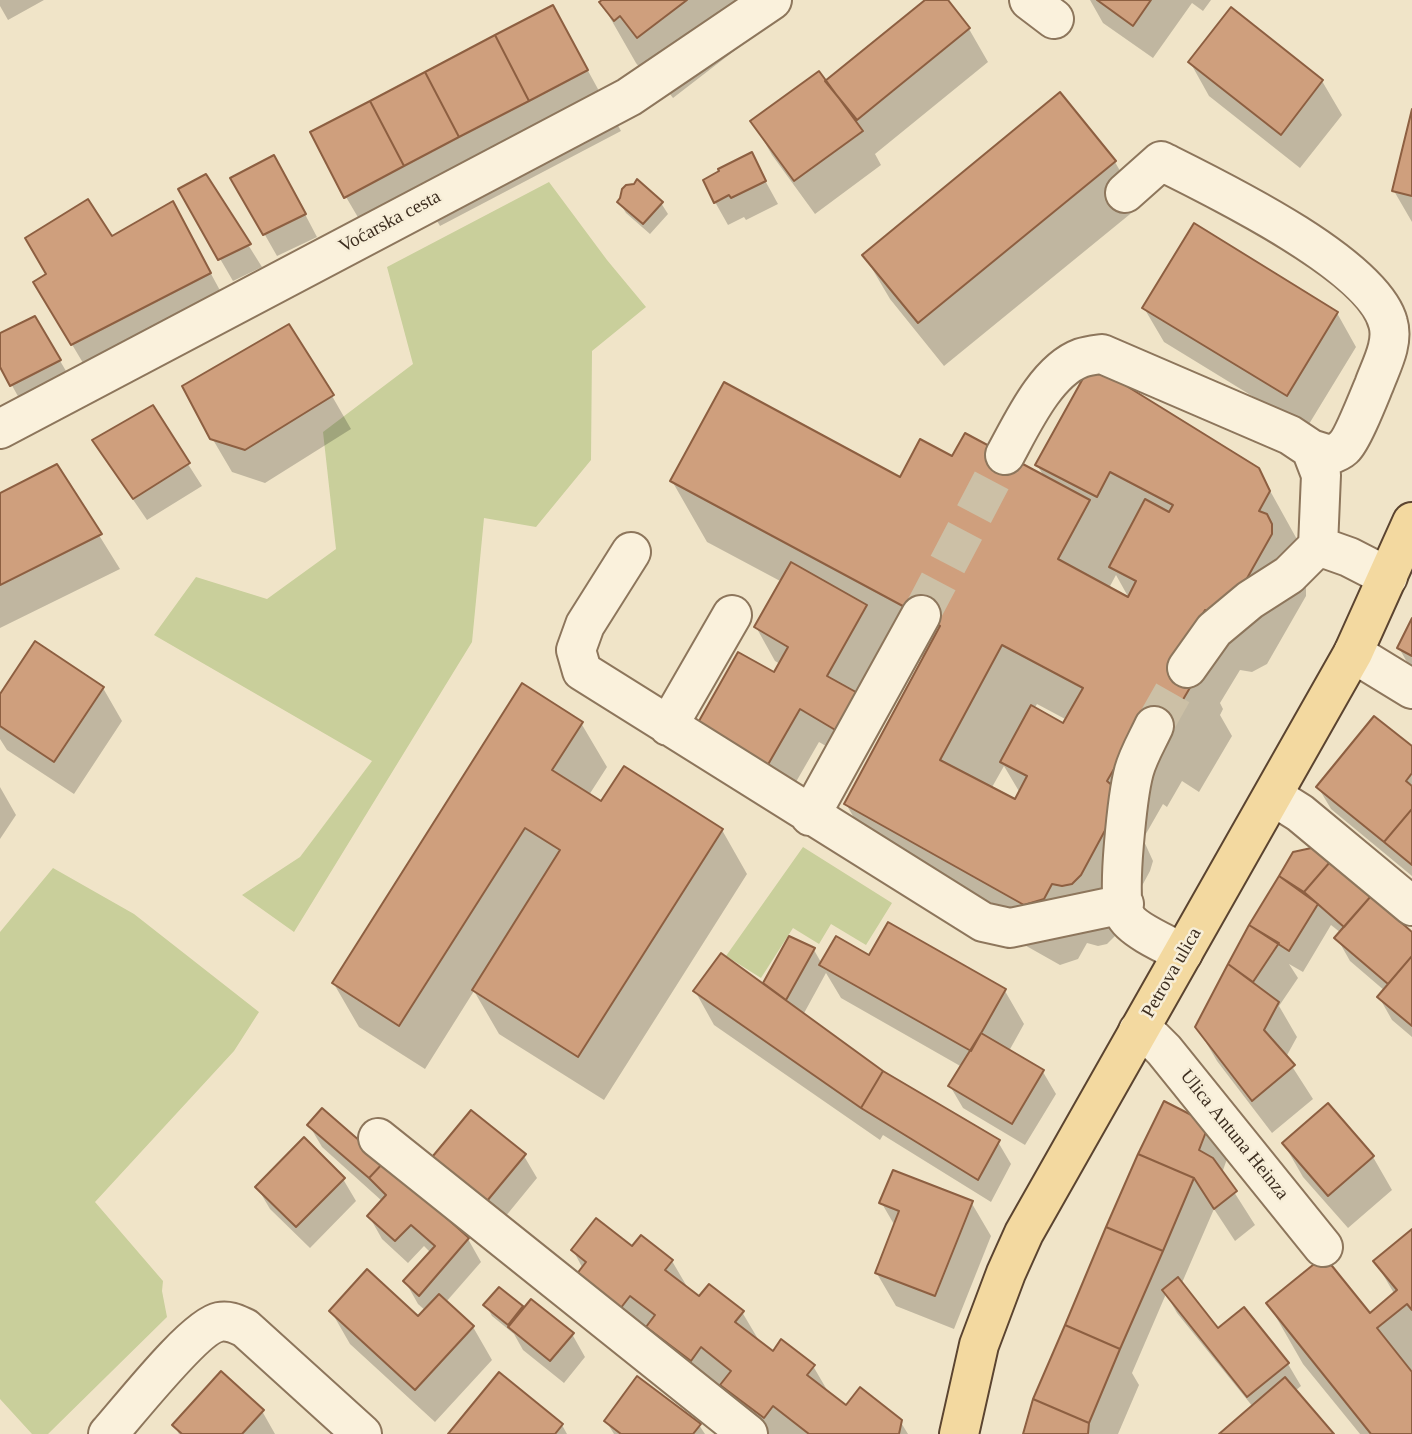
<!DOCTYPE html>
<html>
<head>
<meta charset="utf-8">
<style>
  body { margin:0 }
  canvas { display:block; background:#f0e4c8 }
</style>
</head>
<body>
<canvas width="1412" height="1434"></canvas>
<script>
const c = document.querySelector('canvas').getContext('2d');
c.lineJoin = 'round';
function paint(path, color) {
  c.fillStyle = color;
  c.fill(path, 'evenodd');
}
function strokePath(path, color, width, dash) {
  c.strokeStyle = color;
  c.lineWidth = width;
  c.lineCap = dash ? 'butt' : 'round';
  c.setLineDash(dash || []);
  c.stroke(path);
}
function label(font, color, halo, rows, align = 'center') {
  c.font = font + ' Georgia,serif';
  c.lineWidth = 5;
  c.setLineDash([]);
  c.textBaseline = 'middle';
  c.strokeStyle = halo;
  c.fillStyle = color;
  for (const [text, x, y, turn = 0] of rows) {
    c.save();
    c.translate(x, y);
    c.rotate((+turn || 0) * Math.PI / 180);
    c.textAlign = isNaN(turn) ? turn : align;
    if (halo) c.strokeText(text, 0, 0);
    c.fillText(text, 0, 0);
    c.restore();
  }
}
const green = new Path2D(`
  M549,182L607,260L646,307L592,351L591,460L536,527L484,518L472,642L294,932L242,895L300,857L372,761L154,635L196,577L267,599L336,549L323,432L413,364L387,267Z
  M803,847L892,903L866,945L831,924L819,944L793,928L761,978L726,956Z
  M53,868L134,914L259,1012L234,1051L95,1202L163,1281L162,1291L167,1317L48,1434H32L0,1399V932Z`);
const shadow = new Path2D(`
  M0,0H44L8,20L0,6Z
  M605,0H755L769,24L673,98L656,76L650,81L636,63L601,2Z
  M928,0H946L969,29L988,62L875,154L881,165L815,214L772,155L753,122L824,83Z
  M1090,0H1211L1203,11L1192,3L1153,58L1103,23Z
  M553,7L621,131L440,226L418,188L359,219L346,197Z
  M1231,10L1322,81L1342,115L1300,168L1209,96L1190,62Z
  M1060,95L1115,162L1140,206L944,366L890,299L864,255Z
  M1412,116V222L1394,191Z
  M751,155L778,204L746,220L744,217L728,225L715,202Z
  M205,176L262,267L233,281L180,190Z
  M233,179L287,180L317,237L277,256Z
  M619,202L661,203L668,214L650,234L626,213Z
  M191,237L229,307L92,378L55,316L112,238Z
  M1144,308L1337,313L1356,347L1306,429L1164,342Z
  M35,318L73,383L24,407L0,364V334Z
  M332,396L351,429L265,483L232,472L212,438Z
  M152,408L202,486L147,520L108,463Z
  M953,459L1045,478L1037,465L1258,469L1304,552L1296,568L1306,587V596L1267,664L1252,672L1240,670L1220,703L1223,709L1220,715L1232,736L1199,792L1182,781L1167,807L1163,804L1143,839L1153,861L1150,871L1115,936L1107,944L1098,946L1087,943L1078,959L1060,965L881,864L846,804L925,658L887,638L855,693L861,697L881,731L861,766L819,742L785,801L716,762L780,664L775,661L756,627L782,582L707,542L672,481L901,479ZM1116,575L1130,600L1109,588ZM1037,704L1067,720L1064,725L1034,709ZM1004,766L1020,793L1015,802L991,789Z
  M56,466L120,569L0,628V495Z
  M1412,622V671L1399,648Z
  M103,688L122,721L74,794L7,750L0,739V697Z
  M581,723L607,767L589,795L602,803L722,830L747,874L604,1100L499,1034L474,991L425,1069L359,1027L334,984Z
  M1412,749V876L1331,809L1318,787Z
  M0,787L16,815L0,839Z
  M1295,854L1412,936V1037L1392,1020L1379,997L1385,991L1350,961L1337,938L1341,933L1331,925L1303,972L1289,964L1298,978L1279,1006L1297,1037L1286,1057L1313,1099L1272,1133L1217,1061L1197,1027L1250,926Z
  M814,950L822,964L870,958L1005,991L1024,1024L1009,1051L1043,1072L1056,1094L1025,1145L963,1108L950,1086L962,1067L841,998L826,973L803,1015L882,1072L998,1142L1011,1164L991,1202L883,1135L880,1140L714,1025L695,991L769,990L765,983Z
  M309,1125L468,1239L481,1262L446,1302L473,1327L492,1360L435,1422L350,1344L331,1311L418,1319L426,1311L418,1304L405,1281L431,1253L424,1246L408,1263L382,1239L369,1216L382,1201L322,1147Z
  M1208,1125L1227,1159L1222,1173L1255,1225L1235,1241L1214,1209L1181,1285L1218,1330L1288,1364L1301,1386L1295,1391L1332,1434H1221L1253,1407L1177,1313L1166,1294L1132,1373L1139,1385L1118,1434H1025Z
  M1284,1144L1373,1157L1392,1190L1348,1228L1303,1177Z
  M524,1156L537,1178L496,1228L443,1185Z
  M343,1179L356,1201L310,1248L270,1209L257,1187Z
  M881,1202H971L991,1236L954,1329L896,1306L876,1272L895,1226Z
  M1412,1232V1434H1360L1303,1364L1268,1303L1369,1315L1395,1295L1375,1261Z
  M632,1248L672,1261L689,1290L700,1298L742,1312L761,1344L773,1354L813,1366L830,1395L846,1407L900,1421L908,1434H754L747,1429L726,1391L717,1404L646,1351L583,1269L573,1250Z
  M486,1305L522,1308L524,1311L572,1334L585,1357L564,1383L523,1350L514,1334L492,1316Z
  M262,1411L275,1434H179L174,1425Z
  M606,1421L699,1425L705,1434H614Z
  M562,1425L567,1434H450Z`);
const building = new Path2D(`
  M602,0H687L637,38L620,16L614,21L599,2Z
  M925,0H948L970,28L857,120L825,81Z
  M1097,0H1151L1133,26Z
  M553,5L588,70L529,101L495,35Z
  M1231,7L1323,80L1281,135L1188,62Z
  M495,35L529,101L459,137L425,72Z
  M819,71L863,131L794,181L750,121Z
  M425,72L459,137L404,166L370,101Z
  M1060,92L1116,161L918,323L862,255Z
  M370,101L404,166L344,198L310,132Z
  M1412,109V196L1392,191Z
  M752,152L766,181L731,198L729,195L714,203L703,180L719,171L718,169Z
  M274,155L306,214L263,235L230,178Z
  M206,174L251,244L218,260L178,189Z
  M637,179L663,202L643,224L617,202L620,198L622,189L626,185L634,184Z
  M88,199L112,236L173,201L211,273L71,345L33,282L46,274L25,238Z
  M1194,223L1338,312L1287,396L1142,308Z
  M35,316L61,360L10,386L0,367V333Z
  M289,324L334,395L245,450L210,439L182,386Z
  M1091,364L1259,468L1270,491L1259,511L1267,514L1272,524V534L1237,596L1216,612L1205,610L1185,644L1198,674L1164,732L1128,745L1107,781L1115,788L1116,810L1081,875L1072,884L1062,886L1052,884L1044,899L1024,905L844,804L940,626L670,481L724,382L900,477L920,439L952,456L965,433L1090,500L1058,559L1128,597L1136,581L1109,567L1145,499L1169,512L1173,505L1110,472L1097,497L1035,465ZM1002,645L1083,688L1063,723L1031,705L1000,762L1027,776L1015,799L940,760Z
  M153,405L190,463L133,499L92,440Z
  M57,464L102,534L0,585V493Z
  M791,562L867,605L827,676L863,696L842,734L800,709L766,768L695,728L738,652L774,672L788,647L754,627Z
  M1412,618V656L1397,648Z
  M35,641L104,687L54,762L0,726V694Z
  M522,683L583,722L552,770L601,801L624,766L723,829L578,1057L472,990L560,850L525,828L399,1026L332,983Z
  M1374,716L1412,746V773L1406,781L1412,786V809L1384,842L1316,787Z
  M1412,809V865L1384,842Z
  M1316,847L1330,862L1304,892L1279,876L1293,852Z
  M1330,862L1371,896L1344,927L1304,892Z
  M1279,876L1318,904L1289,951L1249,925Z
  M1371,896L1412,932V956L1388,984L1334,938Z
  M888,922L1006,989L971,1051L819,965L836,936L869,955Z
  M1249,925L1279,943L1253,982L1228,964Z
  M789,936L815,948L786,1000L763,983Z
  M721,953L883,1071L861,1108L693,991Z
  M1412,956V1026L1377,997Z
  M1228,964L1279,1002L1264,1030L1295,1065L1252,1101L1195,1027Z
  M981,1033L1044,1070L1012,1124L948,1086Z
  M883,1071L1000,1140L978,1180L861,1108Z
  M1164,1101L1209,1124L1199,1150L1213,1158L1237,1191L1214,1209L1194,1178L1138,1154Z
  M1328,1103L1374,1156L1328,1196L1282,1143Z
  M322,1108L384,1162L369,1178L307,1125Z
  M471,1110L526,1154L482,1207L428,1162Z
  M304,1137L345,1178L296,1227L255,1187Z
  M1138,1154L1194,1178L1163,1251L1106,1227Z
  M384,1162L469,1238L419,1296L403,1281L435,1246L411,1225L395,1241L367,1216L386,1195L369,1178Z
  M893,1170L973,1201L935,1296L875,1273L899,1211L879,1203Z
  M596,1218L632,1246L641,1235L673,1260L665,1270L699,1296L709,1284L744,1311L735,1322L773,1351L781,1339L815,1365L807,1375L846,1405L860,1387L902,1420L899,1434H809L773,1406L764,1418L720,1385L731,1371L701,1347L691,1361L646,1327L655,1315L630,1296L620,1309L576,1275L586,1262L571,1250Z
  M1106,1227L1163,1251L1120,1349L1065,1325Z
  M1412,1229V1310L1407,1304L1377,1328L1412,1372V1434H1371L1266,1303L1324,1256L1370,1313L1397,1290L1373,1261Z
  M367,1269L418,1316L439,1294L474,1326L415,1390L329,1311Z
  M1178,1277L1218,1328L1244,1307L1289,1363L1247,1397L1162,1290Z
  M499,1287L523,1306L508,1325L483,1305Z
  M531,1299L574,1333L550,1361L508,1327Z
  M1065,1325L1120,1349L1089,1423L1033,1399Z
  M221,1371L264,1410L242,1434H182L172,1425Z
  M499,1372L563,1424L555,1434H448Z
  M637,1376L701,1424L693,1434H621L604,1421Z
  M1285,1377L1334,1434H1219Z
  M1033,1399L1089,1423L1088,1434H1023Z`);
const minorTunnel = new Path2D(`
  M921,615L1005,455
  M1154,726L1187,668`);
const minor = new Path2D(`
  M1029,0L1054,19
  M1125,193L1161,161C1215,188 1373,264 1388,323C1394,343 1381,366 1374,385C1369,397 1352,440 1344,447C1341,451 1334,453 1330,455L1311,449
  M0,429L629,97L772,0
  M1005,455C1022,424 1046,371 1081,358C1087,356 1095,355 1102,354L1290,435L1311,449L1321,475L1318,546
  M631,552L585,625L576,650L582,671L983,922L1010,928L1124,904
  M1353,653L1412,689
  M1187,668L1214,630L1250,600L1289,575L1318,546L1349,557L1388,577
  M668,726L732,615
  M1154,726C1147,741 1138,756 1134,771C1128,793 1116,897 1125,915C1131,929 1169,946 1183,953
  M1273,796L1300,813L1412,906
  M810,816L921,615
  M1138,1031L1153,1039L1164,1050L1323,1247
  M378,1138L748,1434
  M108,1434C128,1412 194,1327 219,1322C229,1320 236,1324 245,1328L362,1434`);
const major = new Path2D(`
  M959,1434L979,1345L1006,1273L1024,1233L1353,653L1412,522`);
const streetNames = [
  ["Voćarska cesta",390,222,-28],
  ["Petrova ulica",1172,973,-60],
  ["Ulica Antuna Heinza",1234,1135,51]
];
paint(green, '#c9cf9b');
paint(shadow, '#0003');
paint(building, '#cf9f7d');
strokePath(building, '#8d5f41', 2);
strokePath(minorTunnel, '#ccc0a6', 38, [38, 19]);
strokePath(minor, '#8d765c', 42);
strokePath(major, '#5b4430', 42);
strokePath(minor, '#faf1dc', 38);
strokePath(major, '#f3d9a0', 38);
label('19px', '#3d2e20', '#f7eed8', streetNames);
</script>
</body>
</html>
